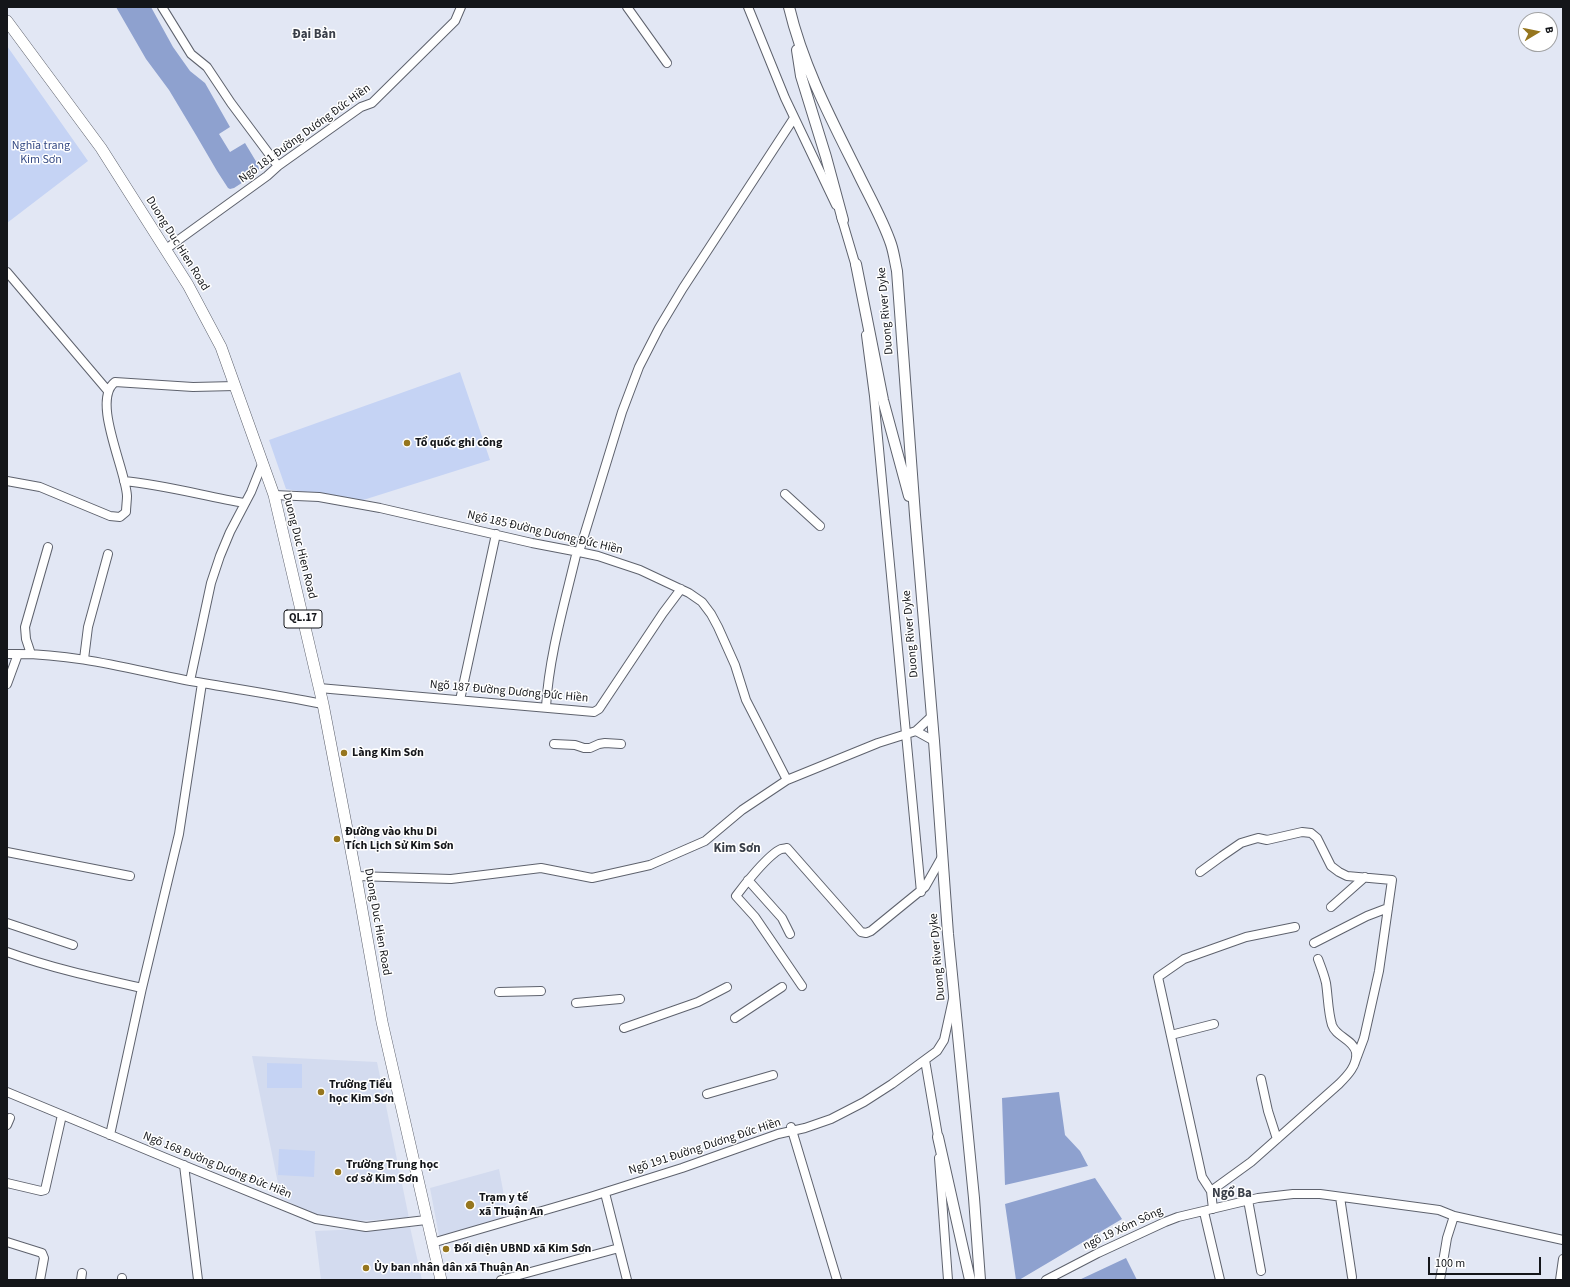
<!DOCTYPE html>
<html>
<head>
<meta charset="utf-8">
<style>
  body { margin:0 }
  #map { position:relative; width:1570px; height:1287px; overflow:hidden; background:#e2e7f4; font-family:"Source Sans 3",sans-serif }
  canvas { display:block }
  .frame { position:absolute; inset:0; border:8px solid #14161a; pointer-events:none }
  .north { position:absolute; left:1518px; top:12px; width:40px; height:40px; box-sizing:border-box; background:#fff; border:1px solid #a1a2a3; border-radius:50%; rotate:80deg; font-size:11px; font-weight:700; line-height:16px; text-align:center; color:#14161a }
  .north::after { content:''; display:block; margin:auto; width:14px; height:18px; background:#96761e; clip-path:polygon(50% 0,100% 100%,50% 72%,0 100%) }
  .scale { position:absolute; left:1428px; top:1257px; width:113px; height:18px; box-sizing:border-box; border:2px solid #14161a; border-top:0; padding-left:5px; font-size:12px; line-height:14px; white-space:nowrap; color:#14161a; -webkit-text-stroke:3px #fff; paint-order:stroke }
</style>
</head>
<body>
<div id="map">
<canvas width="1570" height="1287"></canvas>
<div class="frame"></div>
<div class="north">B</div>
<div class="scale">100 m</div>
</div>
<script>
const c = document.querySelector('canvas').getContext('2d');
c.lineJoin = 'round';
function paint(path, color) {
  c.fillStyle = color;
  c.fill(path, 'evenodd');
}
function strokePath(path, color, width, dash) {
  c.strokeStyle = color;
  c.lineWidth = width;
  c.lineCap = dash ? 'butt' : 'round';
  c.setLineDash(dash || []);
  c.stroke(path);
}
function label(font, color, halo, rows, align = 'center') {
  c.font = font + ' "Source Sans 3",sans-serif';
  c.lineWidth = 3;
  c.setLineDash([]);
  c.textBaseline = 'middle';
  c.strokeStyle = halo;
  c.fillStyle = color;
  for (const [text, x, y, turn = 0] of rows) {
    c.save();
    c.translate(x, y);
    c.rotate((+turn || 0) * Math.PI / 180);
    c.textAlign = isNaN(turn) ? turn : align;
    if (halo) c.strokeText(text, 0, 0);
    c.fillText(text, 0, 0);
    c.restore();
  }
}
const built = new Path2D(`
  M252,1056L377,1062L409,1218L340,1222L311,1213L281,1198Z
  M499,1169L509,1222L440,1241L430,1188Z
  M410,1227L422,1280H321L315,1231Z`);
const green = new Path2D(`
  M7,46L88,161L7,223Z
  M460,372L490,460L360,501L286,489L269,440Z
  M267,1063L302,1064V1088H267Z
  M279,1149L315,1151L314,1177L278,1175Z`);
const water = new Path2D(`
  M116,7H151L173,47L190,71L205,83L230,127L219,134L230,152L245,143L257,163L259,169L254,175L234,188L230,189L228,188L217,171L196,135L169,90L146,59Z
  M1059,1092L1065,1135L1080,1151L1088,1166L1005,1185L1002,1098Z
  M1095,1178L1122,1219L1019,1280H1016L1005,1204Z
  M1126,1258L1137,1280H1079Z`);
const minor = new Path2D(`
  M162,7L191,54L207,67L231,103L278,166
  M627,7L667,63
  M748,7L785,98L836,205
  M841,216L857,270
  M166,249L267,176L278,166L361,107L372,103L455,21L461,7
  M7,272L108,391
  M866,335L874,396L921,892
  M7,481L40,487L110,516L120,517L126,512C126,507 127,501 127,496C126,470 91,400 115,382L193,387L235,386
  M124,481C165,485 204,496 245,503
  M785,494L820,526
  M274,495L319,497L380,508L532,543L579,552L598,556L640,570L689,593L702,602L711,614L718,627L735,665L746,700L787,780
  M579,552L622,412L639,367L659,328L683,288L794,118
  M7,654H18
  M31,654L26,639L25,627L48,547
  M84,659L88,627L108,554
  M190,681L211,583L220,556L230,532L251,492L263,462
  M7,684L18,654C76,654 129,669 185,680C231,688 277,695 323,704
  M319,688L594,712L599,709L663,613L681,589
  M460,700L496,534
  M546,707C549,655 565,602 577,551
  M916,731L934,741
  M554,744L575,745L584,748H590L599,744L605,743L621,744
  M7,852L130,876
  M1200,872L1222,856L1241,843L1251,840L1258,838L1267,840L1302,832L1311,833L1317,838L1331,866L1339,872L1347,876L1392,880L1379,971L1364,1038L1355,1062
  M356,876L451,879L541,868L592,878L650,865L705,841L742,810L787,780L878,743L916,731L931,717
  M748,880L782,918L790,934
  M1331,907L1365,877
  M7,923L73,945
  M1314,943L1367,916L1388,908
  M7,952C51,968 97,978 142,988L110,1135
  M802,986L755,917L736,896C744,885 769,854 781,849C782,849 787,848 787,848L861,932L866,933L871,931L925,887L942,857
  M142,988L179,834L202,683
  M499,992L541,991
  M576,1003L620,999
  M735,1018L782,987
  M624,1028L698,1002L727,987
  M1171,1035L1214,1024
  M925,1060L939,1142
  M1261,1079L1268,1111L1277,1139
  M7,1092L166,1158L316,1219L366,1227L426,1220
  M707,1094L773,1075
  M7,1125L10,1118
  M791,1127L837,1280
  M939,1158L948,1280
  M184,1165L198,1280
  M7,1183L41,1191L45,1190L62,1115
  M1211,1191L1251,1162L1339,1084C1347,1076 1358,1065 1356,1052C1353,1039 1336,1037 1332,1025C1328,1012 1328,996 1326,983C1324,974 1321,967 1318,959
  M605,1193L627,1280
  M1340,1197L1352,1277
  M1248,1200L1261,1271
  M1213,1209L1211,1191L1202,1177L1158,977L1184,959L1246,937L1295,927
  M1204,1212L1220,1280
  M7,1242L42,1253L44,1258L40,1280
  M432,1243L590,1197L682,1168L778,1134L805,1128L831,1119L864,1102L892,1084L937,1051L944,1040L953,999
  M81,1280L82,1273
  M122,1280V1278
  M501,1280L619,1248
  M1046,1280L1098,1253L1165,1222L1178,1217L1258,1198L1293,1194H1320L1439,1210L1454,1216L1563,1240
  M1440,1280L1447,1238L1454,1216
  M1560,1280L1563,1259`);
const major = new Path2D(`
  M789,7C803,66 831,119 858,173C869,196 883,220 891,244C894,253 895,262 897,271L915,515L934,741L948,934L974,1198L980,1280
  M797,50L801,76L826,157L843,220
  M856,264L883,400L909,496
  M938,1137L970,1280`);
const highway = new Path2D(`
  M7,21L101,148L188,285L221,347L274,495L323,704L356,876L382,1022L441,1280`);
const markers = [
  [407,443,4,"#96761e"],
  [344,753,4,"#96761e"],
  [337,839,4,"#96761e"],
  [321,1092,4,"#96761e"],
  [338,1172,4,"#96761e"],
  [470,1205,5,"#96761e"],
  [446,1249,4,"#96761e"],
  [366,1268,4,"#96761e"]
];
const shields = [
  [303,619,38]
];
const shieldNames = [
  ["QL.17",303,619]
];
const streetNames = [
  ["Ngõ 181 Đường Dương Đức Hiền",305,134,-36],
  ["Duong Duc Hien Road",177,244,58],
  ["Duong River Dyke",886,311,-95],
  ["Ngõ 185 Đường Dương Đức Hiền",545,533,13],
  ["Duong Duc Hien Road",299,546,76],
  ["Duong River Dyke",911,634,-95],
  ["Ngõ 187 Đường Dương Đức Hiền",509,692,5],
  ["Duong Duc Hien Road",377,922,80],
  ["Duong River Dyke",938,957,-95],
  ["Ngõ 191 Đường Dương Đức Hiền",705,1147,-18],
  ["Ngõ 168 Đường Dương Đức Hiền",217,1166,22],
  ["ngõ 19 Xóm Sông",1123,1229,-25]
];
const parkNames = [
  ["Nghĩa trang",41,146],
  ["Kim Sơn",41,160]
];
const poiNames = [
  ["Tổ quốc ghi công",415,443],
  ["Làng Kim Sơn",352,753],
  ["Đường vào khu Di",345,832],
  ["Tích Lịch Sử Kim Sơn",345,846],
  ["Trường Tiểu",329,1085],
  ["học Kim Sơn",329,1099],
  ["Trường Trung học",346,1165],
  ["cơ sở Kim Sơn",346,1179],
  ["Trạm y tế",479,1198],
  ["xã Thuận An",479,1212],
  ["Đối diện UBND xã Kim Sơn",454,1249],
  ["Ủy ban nhân dân xã Thuận An",374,1268]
];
const neighbourhoodNames = [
  ["Đại Bản",314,35],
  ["Kim Sơn",737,849],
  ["Ngổ Ba",1232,1194]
];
paint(built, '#d3dbef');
paint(green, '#c5d3f4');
paint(water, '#8ea1cf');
strokePath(minor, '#5e626d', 10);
strokePath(major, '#5e626d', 12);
strokePath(highway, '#5e626d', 12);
strokePath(minor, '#fff', 8);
strokePath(major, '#fff', 10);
strokePath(highway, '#fff', 11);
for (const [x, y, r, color] of markers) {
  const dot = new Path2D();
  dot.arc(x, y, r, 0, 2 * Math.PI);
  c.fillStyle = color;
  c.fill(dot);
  strokePath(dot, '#fff', 1.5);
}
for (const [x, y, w] of shields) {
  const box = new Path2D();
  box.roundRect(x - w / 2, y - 9, w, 18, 3);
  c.fillStyle = '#fff';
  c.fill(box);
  strokePath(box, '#14161a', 1);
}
label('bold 11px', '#14161a', null, shieldNames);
label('12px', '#14161a', '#fff', streetNames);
label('12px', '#364b85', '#fff', parkNames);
label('bold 12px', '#14161a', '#fff', poiNames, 'left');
label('bold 13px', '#3a3f49', '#fff', neighbourhoodNames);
</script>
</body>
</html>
